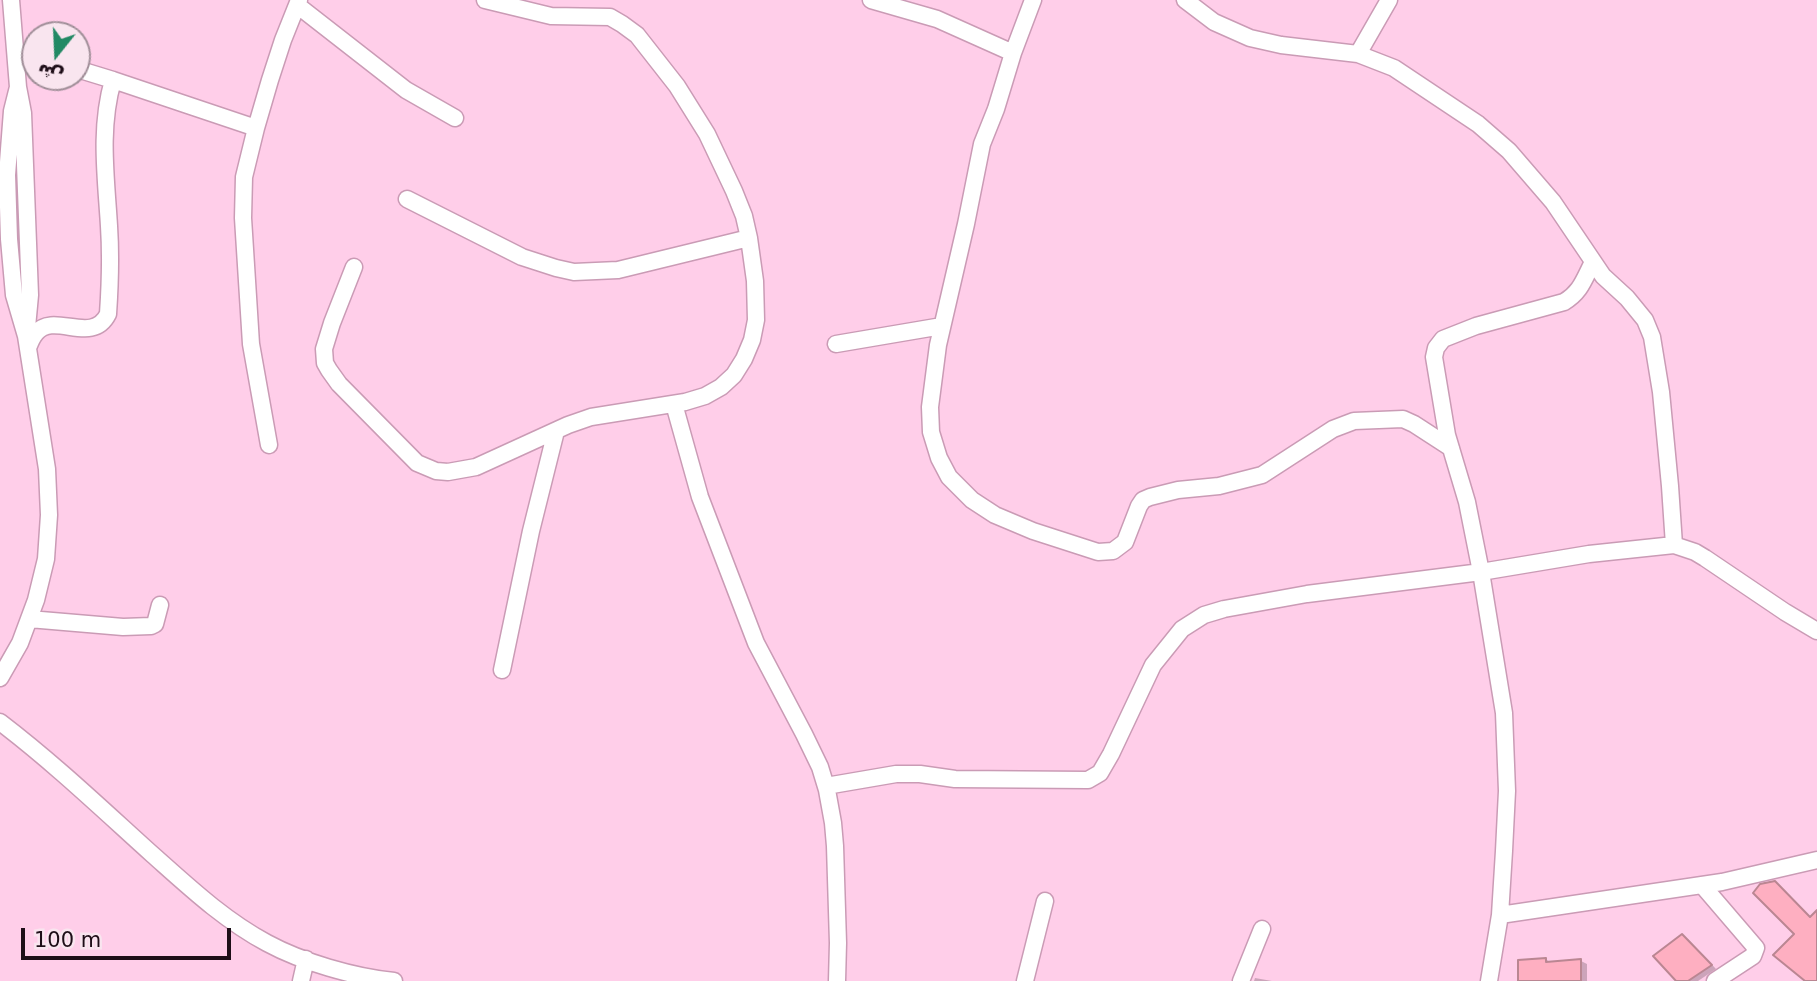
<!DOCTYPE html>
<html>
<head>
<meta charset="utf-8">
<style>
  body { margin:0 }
  #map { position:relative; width:1817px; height:981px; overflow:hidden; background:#ffcee9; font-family:"DejaVu Sans",Vazirmatn,sans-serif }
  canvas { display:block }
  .north { position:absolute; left:21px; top:21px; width:70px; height:70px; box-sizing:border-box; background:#f9e5ef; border:2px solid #a18f99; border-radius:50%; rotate:198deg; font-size:19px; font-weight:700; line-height:28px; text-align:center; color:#1e0e18 }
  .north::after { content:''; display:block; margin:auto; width:24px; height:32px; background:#228964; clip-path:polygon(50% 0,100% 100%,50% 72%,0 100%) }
  .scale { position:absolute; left:21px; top:928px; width:210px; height:32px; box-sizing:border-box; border:4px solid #1e0e18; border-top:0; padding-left:9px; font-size:21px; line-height:24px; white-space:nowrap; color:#1e0e18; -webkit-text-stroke:5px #f9e5ef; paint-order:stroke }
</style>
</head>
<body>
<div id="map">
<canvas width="1817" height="981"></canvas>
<div class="north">ش</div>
<div class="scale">100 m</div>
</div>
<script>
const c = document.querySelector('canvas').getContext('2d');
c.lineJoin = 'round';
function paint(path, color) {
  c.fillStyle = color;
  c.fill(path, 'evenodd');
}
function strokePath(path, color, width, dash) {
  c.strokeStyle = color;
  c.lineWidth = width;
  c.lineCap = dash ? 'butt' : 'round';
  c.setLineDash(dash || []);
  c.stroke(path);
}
const shadow = new Path2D(`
  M1682,936L1688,939L1716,969L1698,981H1679Z
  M1545,959L1552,963L1581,961L1587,964V981H1520Z
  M1255,978L1272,981H1254Z`);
const building = new Path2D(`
  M1775,881L1810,917L1817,910V981H1805L1773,955L1794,934L1753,893L1760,884Z
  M1682,934L1712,965L1688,981H1676L1653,956Z
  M1546,958V962L1581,959V981H1518V960Z`);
const minor = new Path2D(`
  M11,0L18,87L23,113L30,295L27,327
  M871,0L937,19L1013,53
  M1033,0L1013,53L996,109L982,144L966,224L938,345L930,407L931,432L939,458L949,477L972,500L995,515L1033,531L1098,552L1113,551L1125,542L1139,506L1143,500L1150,497L1178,490L1219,486L1262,475L1333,429L1354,421L1403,419L1414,424L1451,448
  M1185,0L1214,22L1250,38L1281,45L1358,54L1394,68L1478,124L1509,151L1553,202L1603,276L1627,298L1645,320L1652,337L1661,392L1670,486L1674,545
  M297,5L406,90L455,118
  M1358,54L1389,0
  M16,59L35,61
  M77,69L113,80L256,128
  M407,199L522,257L556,268L574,272L618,270L749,238
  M354,267L332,323L324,349L325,363L329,370L339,384L417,463L436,471L448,472L476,467L568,425L591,417L685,402L705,396L721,387L734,375L744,359L752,340L756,320L755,281L749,238L744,216L734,191L707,134L677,86L637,35L622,24L610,17L551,16L485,0
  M836,344L942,326
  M28,348C30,343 32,337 36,333C54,311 92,346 108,314C110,285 111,256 109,226C106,176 99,129 113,80
  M674,404L700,497L756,643L804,734L820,767L827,790L833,823L835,846L838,943L837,981
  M269,445L251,344L243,218L244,177L256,128L270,80L283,40L299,0
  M29,619L123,627L151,626L155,624L160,605
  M502,670L531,531L556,431
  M0,678L20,643L36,600L46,559L49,515L47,469L26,336L14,295L9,239L7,175L12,111L18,87
  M0,722C55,764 102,809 153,855C189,887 224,920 267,943C302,962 354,977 394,981
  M826,786L896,774H920L955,779L1088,780L1100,773L1111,754L1153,665L1182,629L1204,615L1224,609L1307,594L1481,572L1589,554L1674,545L1695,552L1705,558L1785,612L1817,631
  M1702,885L1756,948L1753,956L1715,981
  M1500,915L1722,882L1817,860
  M301,981L306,959
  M1025,981L1045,901
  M1241,981L1262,929
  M1489,981L1500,915L1504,851L1507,791L1504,713L1481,572L1467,502L1447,435L1434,357L1436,348L1443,339L1476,326L1564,302C1581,292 1584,279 1593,262`);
paint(shadow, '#0003');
paint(building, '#feafc1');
strokePath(building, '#ba8692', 2);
strokePath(minor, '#ca9bb5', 19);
strokePath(minor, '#fff', 16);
</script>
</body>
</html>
